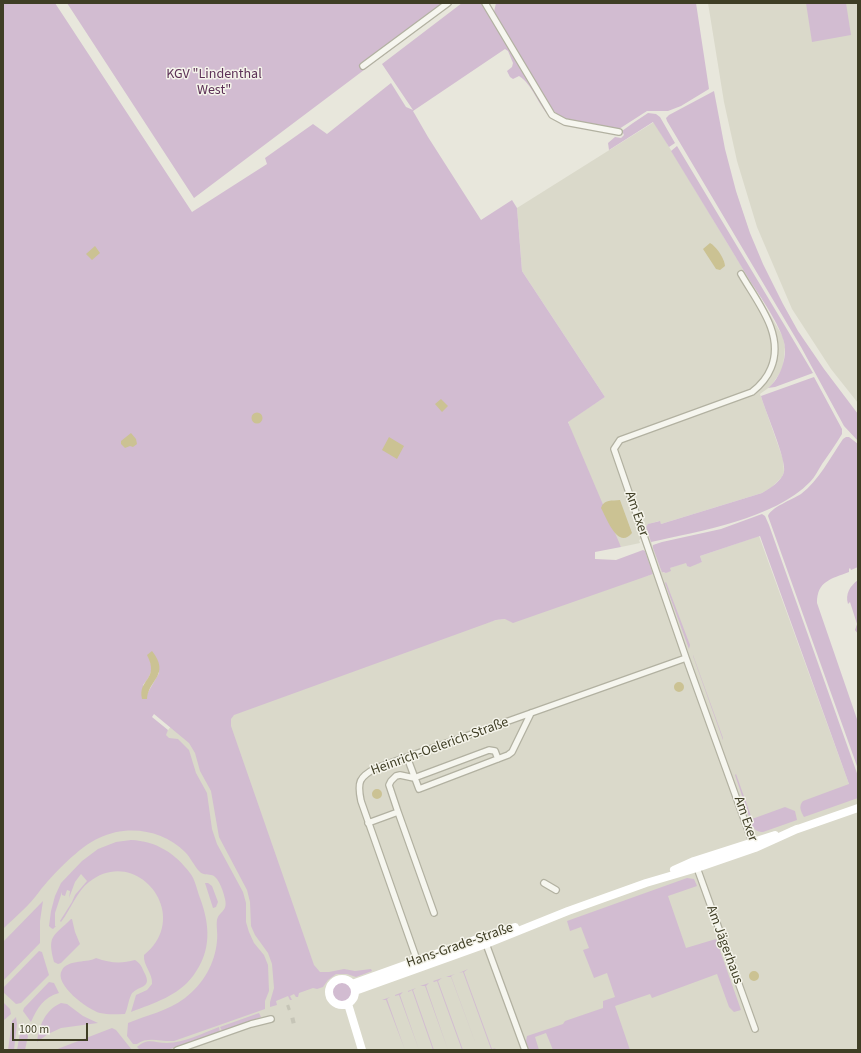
<!DOCTYPE html>
<html>
<head>
<meta charset="utf-8">
<style>
  body { margin:0 }
  #map { position:relative; width:861px; height:1053px; overflow:hidden; background:#e8e7dc; font-family:"Source Sans 3",sans-serif }
  canvas { display:block }
  .frame { position:absolute; inset:0; border:4px solid #3f3e25; pointer-events:none }
  .scale { position:absolute; left:12px; top:1023px; width:76px; height:18px; box-sizing:border-box; border:2px solid #3f3e25; border-top:0; padding-left:5px; font-size:12px; line-height:14px; white-space:nowrap; color:#3f3e25; -webkit-text-stroke:3px #f5f4eb; paint-order:stroke }
</style>
</head>
<body>
<div id="map">
<canvas width="861" height="1053"></canvas>
<div class="frame"></div>
<div class="scale">100 m</div>
</div>
<script>
const c = document.querySelector('canvas').getContext('2d');
c.lineJoin = 'round';
function paint(path, color) {
  c.fillStyle = color;
  c.fill(path, 'evenodd');
}
function strokePath(path, color, width, dash) {
  c.strokeStyle = color;
  c.lineWidth = width;
  c.lineCap = dash ? 'butt' : 'round';
  c.setLineDash(dash || []);
  c.stroke(path);
}
function label(font, color, halo, rows, align = 'center') {
  c.font = font + ' "Source Sans 3",sans-serif';
  c.lineWidth = 3;
  c.setLineDash([]);
  c.textBaseline = 'middle';
  c.strokeStyle = halo;
  c.fillStyle = color;
  for (const [text, x, y, turn = 0] of rows) {
    c.save();
    c.translate(x, y);
    c.rotate((+turn || 0) * Math.PI / 180);
    c.textAlign = isNaN(turn) ? turn : align;
    if (halo) c.strokeText(text, 0, 0);
    c.fillText(text, 0, 0);
    c.restore();
  }
}
const built = new Path2D(`
  M708,3H858V403L831,369L792,309L757,227L737,161L724,102Z
  M654,122L757,292L783,337L785,347L783,368L771,386L760,394L783,459L784,472L782,477L772,487L762,493L661,524L659,521L649,524L646,527L661,570L664,573H666L670,568L686,562L687,566L702,562L700,556L759,536L849,784L858,795V1050H3V909L118,791L187,707L496,620L505,619L653,574L641,539L639,540L640,543L621,547L593,501L568,421L605,397L522,271L517,208Z`);
const green = new Path2D(`
  M3,3H55L192,212L267,164L265,158L313,124L327,134L391,83L406,107L413,110L382,64L462,3H479L483,5L548,112L550,117C538,105 533,85 519,76L513,79L510,77L507,71L512,67L513,63L508,51L505,49L413,111L428,137L481,220L512,200L517,208L522,271L605,397L568,422L621,547L595,552V559L616,560L643,550L645,551L653,574L513,623L505,619L496,620L234,715L231,719V726L314,965L320,972H329L344,969L355,971L371,969L372,971L356,977L347,974H336L328,980L323,987L317,989L313,988L299,993L298,997H296L294,994L290,996L292,1000H290L288,996L276,1001L277,1005L270,1007V1002L274,988L272,964L268,953L255,935L251,926L250,902L247,890L219,837L211,791L200,771L195,753L189,743L154,714L152,717L168,730L166,735L169,738L178,739L189,750L196,773L207,793L212,829L217,844L243,892L246,903V922L249,932L254,943L264,955L268,965L269,991L265,1001V1009L174,1041C161,1042 148,1036 137,1044H133L127,1036L128,1023C147,1015 168,1011 185,998C203,984 215,964 217,941C218,934 216,926 217,920C219,911 228,912 225,899C224,893 218,875 211,875C207,874 203,875 200,872C194,866 191,858 185,852C163,830 128,824 99,838C80,846 51,876 39,892C29,906 15,917 3,929ZM148,655L159,673L147,694L143,685C152,674 154,669 148,655Z
  M67,3H453L194,198Z
  M496,3H696L709,89L681,106L668,111H647L619,129L567,120L560,117L553,110L511,44L494,12Z
  M806,3H846L851,35L812,42Z
  M714,91L725,149L736,191L750,233L763,264L783,304L798,331L824,369L858,414V441L844,426L801,347L667,121L666,118L669,115Z
  M648,113L656,114L660,117L675,143L669,147L653,122L609,150L608,143L615,137L621,138L624,135L622,131L633,123Z
  M677,146L788,331L813,373L775,387L768,388C780,379 788,357 784,342C780,325 760,296 750,281C724,237 697,194 671,151Z
  M814,377L842,429V434C836,444 829,454 822,464C818,470 815,477 810,482C774,519 700,531 651,542L646,527L648,524L660,521L661,524L762,493C769,489 782,481 784,472C787,460 765,411 761,396Z
  M846,437H849L858,444V567L851,570L850,568L849,569V572C831,579 817,581 817,603L858,722V769L768,516C770,508 793,499 801,494C819,480 830,458 843,439Z
  M762,514L765,516L769,525L858,776V798L804,817C801,812 798,806 803,801L849,784L760,536L700,556L702,562L690,567L687,566L686,563L670,568L671,571L666,573L662,572L661,570L653,548V545L662,542L721,529Z
  M858,580V634L855,630L857,624L850,602L848,604C845,594 850,586 858,580Z
  M666,582L690,645L689,649L665,583Z
  M693,655L723,738V740L693,656Z
  M736,774L752,819L785,807L795,811L797,820L763,832C757,832 755,830 752,825L735,775Z
  M131,840C156,841 175,853 190,873C195,879 197,890 200,898C210,925 212,951 193,976C178,996 154,1003 131,1012L136,995L147,990L152,984C153,973 143,966 144,955C194,915 136,844 89,882C77,891 71,909 61,922L60,921L72,902L75,895L87,881L81,874L75,882L69,898L70,891L67,890L65,896L62,895V892L55,913V926H56L53,929L51,928L49,926L51,911L55,896L61,883L82,861L98,849L116,842Z
  M687,878L694,879L697,886L668,896L686,948L716,939L741,1010L734,1012L729,1007L717,974L652,998L650,994L615,1006L630,1050H553L546,1033L535,1037L539,1050H529L526,1041L527,1036L563,1024L565,1021L603,1008V1001L615,997L607,973L594,978L583,950L589,948L581,927L570,931L567,921Z
  M205,883H208L212,886L218,902L216,907L213,908Z
  M43,901L40,921V943L3,981V942Z
  M71,919H72L75,932L80,944L61,963L58,964L54,962C47,935 53,937 71,919Z
  M39,951L42,952L49,975L21,1003L16,1004L3,992V988Z
  M96,958C110,963 121,964 135,960C140,963 142,967 144,972C154,990 136,985 131,995C128,1001 128,1008 125,1014C116,1014 109,1015 100,1013C88,1010 53,984 62,970C68,959 89,963 96,958Z
  M468,969L464,972L492,1049L496,1048L493,1050H490L491,1049L463,972L459,973Z
  M455,974L451,976L478,1050L451,977H446Z
  M442,978L438,981L463,1050H462L437,981L434,982L433,981Z
  M49,982L54,983L59,993C44,997 37,1008 31,1022L23,1011L24,1008Z
  M332 992a10 10 0 1 1 20 0a10 10 0 1 1-20 0Z
  M429,983L426,986L448,1050L425,986H420Z
  M416,988L413,990L434,1050H433L412,990L408,992V991Z
  M403,992L400,995L419,1050L399,995L395,996V995Z
  M390,997L387,999L405,1050L386,1000H382Z
  M3,1002L10,1009L11,1014L3,1021Z
  M61,1003L67,1004L83,1016L98,1023L61,1028L48,1034L37,1042C39,1026 45,1010 61,1003Z
  M259,1013L261,1017L222,1031L220,1027Z
  M16,1017L17,1024L14,1050H8L12,1021Z
  M22,1022L28,1036L25,1050H17Z
  M219,1027L220,1032L167,1050H140L137,1047C148,1037 154,1043 167,1043C184,1043 203,1033 219,1027Z
  M112,1028L116,1030L132,1050H55Z`);
const water = new Path2D(`
  M710,243C716,246 725,259 725,266L720,270L716,269L703,249Z
  M95,246L100,253L92,260L86,254Z
  M441,399L448,406L442,412L435,404Z
  M251.5 418a5.5 5.5 0 1 1 11 0a5.5 5.5 0 1 1-11 0Z
  M131,433L136,439L137,444L133,447L130,446L125,448L121,444V441Z
  M389,437L404,446L397,459L382,450Z
  M620,500L632,533C618,550 607,519 601,508C604,499 612,501 620,500Z
  M152,651C171,675 148,680 147,699H142C137,679 160,680 147,655Z
  M674 687a5 5 0 1 1 10 0a5 5 0 1 1-10 0Z
  M372 794a5 5 0 1 1 10 0a5 5 0 1 1-10 0Z
  M749 976a5 5 0 1 1 10 0a5 5 0 1 1-10 0Z`);
const streetTunnel = new Path2D(`
  M287,1008L290,1007
  M291,1021L295,1020`);
const street = new Path2D(`
  M485,3L552,115L565,122L619,132
  M363,66L448,3
  M741,274C757,302 785,334 771,368C767,378 761,385 752,392L620,440L614,449L686,658L753,844
  M407,757L419,789L508,755L512,752L531,713
  M398,812L389,785L391,781L396,776L400,775L414,778L489,750L495,751L498,759
  M368,823L398,812L434,913
  M696,865L755,1029
  M544,883L556,890
  M485,941L525,1050
  M418,963L361,801C357,782 359,777 376,768L686,658
  M177,1050L251,1024L271,1019`);
const secondary = new Path2D(`
  M792,831L858,808
  M674,870L694,861L775,835
  M329 992a13 13 0 1 1 26 0a13 13 0 1 1-26 0Z
  M352,984L483,937L515,927
  M355,991L486,944L568,911L646,883L697,868L755,848L797,829
  M348,1004L362,1050`);
const parkNames = [
  ["KGV \"Lindenthal",214,75],
  ["West\"",214,91]
];
const streetNames = [
  ["Am Exer",636,514,71],
  ["Heinrich-Oelerich-Straße",440,747,-20],
  ["Am Exer",745,819,71],
  ["Am Jägerhaus",724,945,70],
  ["Hans-Grade-Straße",460,946,-19]
];
paint(built, '#dad9ca');
paint(green, '#d2bcd1');
paint(water, '#cbc293');
strokePath(streetTunnel, '#c6c5b7', 5.5, [5.5, 3]);
strokePath(street, '#b2b1a1', 8);
strokePath(street, '#f6f6ef', 5.5);
strokePath(secondary, '#fff', 8);
label('14px', '#5c3156', '#f5f4eb', parkNames);
label('14px', '#3f3e25', '#f5f4eb', streetNames);
</script>
</body>
</html>
